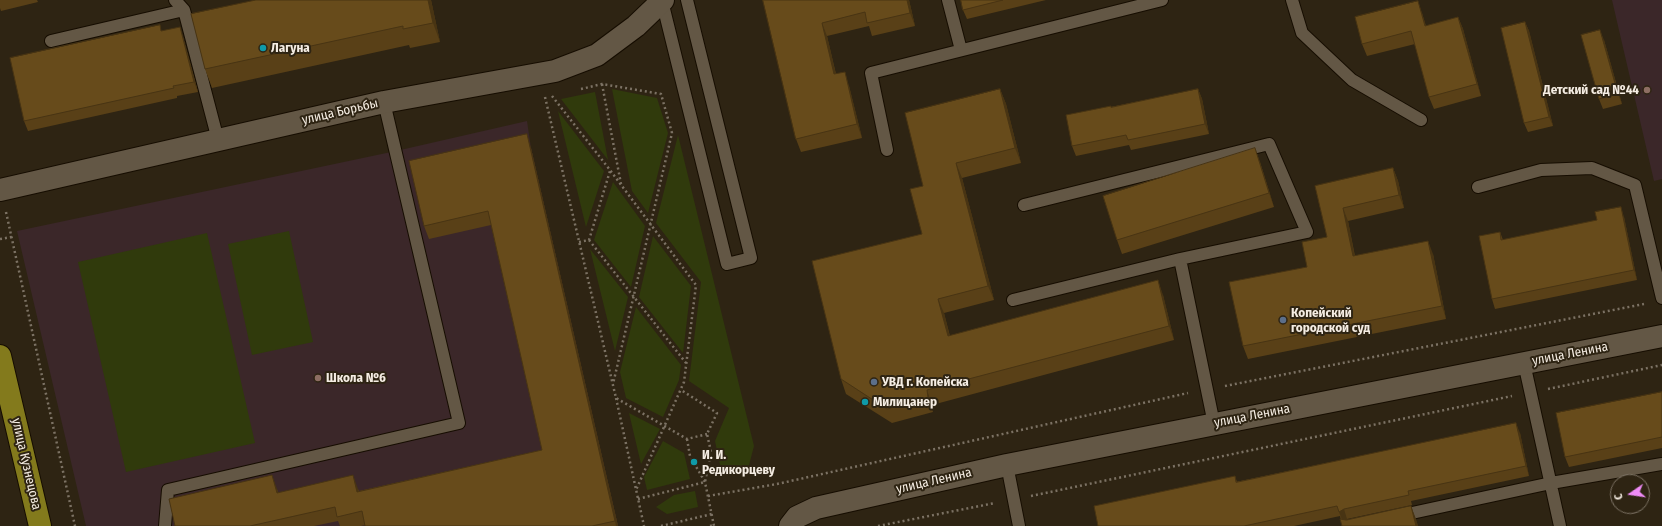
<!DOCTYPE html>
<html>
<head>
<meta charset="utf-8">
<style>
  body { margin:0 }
  #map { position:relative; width:1662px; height:526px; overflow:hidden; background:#2e2413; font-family:"Fira Sans Condensed",sans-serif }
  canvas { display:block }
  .north { position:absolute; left:1610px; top:474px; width:40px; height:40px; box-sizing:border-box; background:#2e2413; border:1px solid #7e7466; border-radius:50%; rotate:257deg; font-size:11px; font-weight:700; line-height:16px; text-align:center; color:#f5ede3 }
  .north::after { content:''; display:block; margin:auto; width:14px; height:18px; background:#ef8bf7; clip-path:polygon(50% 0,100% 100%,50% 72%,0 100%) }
</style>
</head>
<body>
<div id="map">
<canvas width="1662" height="526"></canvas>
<div class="north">С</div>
</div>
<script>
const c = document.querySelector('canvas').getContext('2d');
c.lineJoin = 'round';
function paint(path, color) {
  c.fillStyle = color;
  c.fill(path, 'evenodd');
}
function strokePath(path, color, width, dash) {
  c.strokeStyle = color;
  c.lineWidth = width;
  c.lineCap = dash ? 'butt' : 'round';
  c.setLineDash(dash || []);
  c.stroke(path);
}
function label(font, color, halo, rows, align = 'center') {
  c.font = font + ' "Fira Sans Condensed",sans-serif';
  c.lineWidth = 4;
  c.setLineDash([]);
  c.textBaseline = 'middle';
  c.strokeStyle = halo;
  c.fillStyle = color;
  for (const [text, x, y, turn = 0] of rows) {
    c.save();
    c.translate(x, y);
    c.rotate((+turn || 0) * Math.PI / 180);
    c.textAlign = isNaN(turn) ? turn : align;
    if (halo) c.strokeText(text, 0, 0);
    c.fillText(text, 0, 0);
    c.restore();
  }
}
const education = new Path2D(`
  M1612,0H1662V179L1654,181Z
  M527,121L531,148L618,526H86L17,231L396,151Z`);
const green = new Path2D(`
  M612,89L657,98L668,133L648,213L632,191Z
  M595,92L608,160L561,99Z
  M558,111L604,171L586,227Z
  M678,135L754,446L748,469L722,474L715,441L729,408L689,381L701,282L656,223Z
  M613,182L645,226L631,287L594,240Z
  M289,231L313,342L252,355L228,244Z
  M207,233L255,443L126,472L78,262Z
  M653,236L691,286L683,353L639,297Z
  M590,249L628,297L615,351Z
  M636,307L681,365L679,380L663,417L626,398L620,372Z
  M629,413L660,429L641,464Z
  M663,441L684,453L690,479L647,490L644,477Z
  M695,491L698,507L667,514L656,507L674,495Z`);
const path = new Path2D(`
  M602,84L621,184
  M581,89L602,84L661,94L672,133L613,384
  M552,96L610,170L696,285L684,382L636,490
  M545,97L616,398L687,439L707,434
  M6,212L75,526
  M0,239L12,237
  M589,240L686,363
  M579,242L589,240L610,171
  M1225,386L1644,304
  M1548,389L1662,365
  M616,398L644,526
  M687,439L690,456L705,482L714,526
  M708,496L777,484L1188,393
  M1031,496L1512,396
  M638,499L705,482L711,452L707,434L717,413L681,390
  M661,526L712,514
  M710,526L714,525
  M878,526L995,503`);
const service = new Path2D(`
  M175,0L184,10L218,140
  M948,0L961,50
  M1292,0L1302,33L1352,80L1421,120
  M662,1L727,264L751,258L687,0
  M51,41L184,10
  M887,150L871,73L1162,0
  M1478,187L1541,170L1592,168L1635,185L1662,298
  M1024,205L1269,144L1307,232L1180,259L1214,424
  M1013,300L1180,259
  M1524,363L1560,526
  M1007,465L1019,526
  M1398,516L1551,483L1662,464
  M165,526L168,490L459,423L384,102`);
const tertiary = new Path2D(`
  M0,190L384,102L555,71L597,55L636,26L663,0
  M790,526L797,517L816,508L1007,465L1662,336`);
const primary = new Path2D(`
  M0,356L40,526`);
const wall = new Path2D(`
  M0,0H37L38,2L1,11L0,8Z
  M256,0H431L440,42L410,48L409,45L212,88L205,69Z
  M763,0H909L915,26L872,36L869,26L827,36L836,74L849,86L862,138L801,152L796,139Z
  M961,0H1046L967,19L963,10Z
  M1422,13L1426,26L1458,17L1463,29L1481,96L1434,109L1429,97L1415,44L1367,56L1362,44Z
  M1525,22L1529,31L1553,126L1528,132L1524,123Z
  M162,31L183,37L198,92L177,96V98L28,131L24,121Z
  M1604,40L1622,104L1603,109L1599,99Z
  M1000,89L1006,104L1021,163L962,178L994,300L944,313L950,336L1163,295L1174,340L932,405L933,412L892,423L846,394L841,379L922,234L923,186Z
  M1198,89L1202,99L1209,134L1131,150L1129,145L1076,156L1072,146Z
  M531,148L618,526H365V525L361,526H340L338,521L314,526H175L277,489L278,492L358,489L359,491L542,450L491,225L429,239L424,226Z
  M1260,162L1274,207L1122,254L1117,240Z
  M1393,168L1398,181L1404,208L1348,221L1355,256L1433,254L1446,319L1248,359L1243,346L1307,267L1327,237L1315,186Z
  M1624,217L1637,280L1495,309L1492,299L1500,232L1503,240Z
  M1662,392V448L1569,467L1565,457Z
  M1520,433L1529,476L1411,501L1412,505L1347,519L1346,520L1411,506L1418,526H1342L1340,516L1294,526H1098L1235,476L1237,482Z`);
const shadedWall = new Path2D(`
  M428,0H431L440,42L433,23Z
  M907,0H909L915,26L910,13Z
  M1418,1L1422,13L1429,38L1425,26Z
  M1458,17L1463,29L1481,96L1477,84Z
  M1525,22L1529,31L1553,126L1549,117Z
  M822,23L827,36L839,88L834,74Z
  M180,27L183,37L198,92L194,82Z
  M1600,30L1604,40L1622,104L1618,94Z
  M845,72L849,86L862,138L857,124Z
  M1000,89L1006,104L1021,163L1015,148Z
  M1198,89L1202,99L1209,134L1205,124Z
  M527,134L531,148L618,526H616L615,521Z
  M1255,148L1260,162L1274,207L1269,193Z
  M956,163L962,178L994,300L988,286Z
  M1393,168L1398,181L1404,208L1399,195Z
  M1621,207L1624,217L1637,280L1634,270Z
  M1343,208L1348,221L1357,269L1353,256Z
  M1428,241L1433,254L1446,319L1442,306Z
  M1158,280L1163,295L1174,340L1169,326Z
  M938,299L944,313L953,350L948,336Z
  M927,390L932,405L933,412L928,398Z
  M1516,423L1520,433L1529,476L1526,466Z
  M272,475L277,489L281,506L277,493Z
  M353,475L358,489L362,505L357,492Z
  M1411,506L1416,519L1418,526H1416Z
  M1344,509L1347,519L1343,522L1339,512Z`);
const building = new Path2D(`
  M256,0H428L433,23L403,29V26L205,69L191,14Z
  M763,0H907L910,13L867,23L865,12L822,23L834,74L845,72L857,124L796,139Z
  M961,0H1003L963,10Z
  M1418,1L1425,26L1458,17L1477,84L1429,97L1411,31L1362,44L1355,17Z
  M1525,22L1549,117L1524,123L1501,28Z
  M160,25L161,31L180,27L194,82L173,86L174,88L24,121L10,58Z
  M1600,30L1618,94L1599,99L1581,35Z
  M1000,89L1015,148L956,163L988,286L938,299L948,336L1158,280L1169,326L927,390L928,398L887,409L841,379L812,261L922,234L910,189L923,186L905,113Z
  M1198,89L1205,124L1128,140L1126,135L1072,146L1066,115L1111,106V107Z
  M527,134L615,521L592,526H365L362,511L337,517L335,507L250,526H175L169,499L272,475L277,493L353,475L357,492L542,450L488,211L424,226L409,161Z
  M1255,148L1269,193L1117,240L1103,196Z
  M1393,168L1399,195L1343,208L1353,256L1428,241L1442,306L1243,346L1229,282L1307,267L1302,242L1327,237L1315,186Z
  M1621,207L1634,270L1492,299L1479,236L1500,232L1501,240L1597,220L1595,212Z
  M1662,392V437L1565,457L1556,413Z
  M1516,423L1526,466L1408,491L1409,495L1344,509L1339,512L1337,506L1244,526H1098L1094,506L1235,476L1236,482Z
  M1411,506L1416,526H1342L1340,519L1346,520Z`);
const markers = [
  [263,48,4,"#0f9aa8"],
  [1647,90,4,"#8d6e63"],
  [1283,320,4,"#5c6f8a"],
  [318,378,4,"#8d6e63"],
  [874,382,4,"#5c6f8a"],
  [865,402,4,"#0f9aa8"],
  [694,462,4,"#0f9aa8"]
];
const poiNames = [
  ["Лагуна",271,48],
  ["Детский сад №44",1639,90,"right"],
  ["Копейский",1291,313],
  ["городской суд",1291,328],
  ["Школа №6",326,378],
  ["УВД г. Копейска",882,382],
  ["Милицанер",873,402],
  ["И. И.",702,455],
  ["Редикорцеву",702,470]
];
const streetNames = [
  ["улица Борьбы",340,112,-13],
  ["улица Ленина",1570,354,-11],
  ["улица Ленина",1252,416,-11],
  ["улица Кузнецова",26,464,77],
  ["улица Ленина",934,481,-13]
];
paint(education, '#3b2729');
paint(green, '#303a0c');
strokePath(service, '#160d01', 14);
strokePath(tertiary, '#160d01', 24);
strokePath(primary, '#160d01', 24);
strokePath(path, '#7c7264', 2.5, [2, 3]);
strokePath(service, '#635745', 12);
strokePath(tertiary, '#635745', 22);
strokePath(primary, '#837a1c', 22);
paint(wall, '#594017');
paint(shadedWall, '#483413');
paint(building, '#674b1b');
strokePath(building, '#483413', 1);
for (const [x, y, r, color] of markers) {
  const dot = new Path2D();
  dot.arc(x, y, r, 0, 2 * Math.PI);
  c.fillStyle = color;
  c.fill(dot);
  strokePath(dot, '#2e2413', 1.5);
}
label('bold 13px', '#f5ede3', '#2e2413', poiNames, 'left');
label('13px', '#f5ede3', '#2e2413', streetNames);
</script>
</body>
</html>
